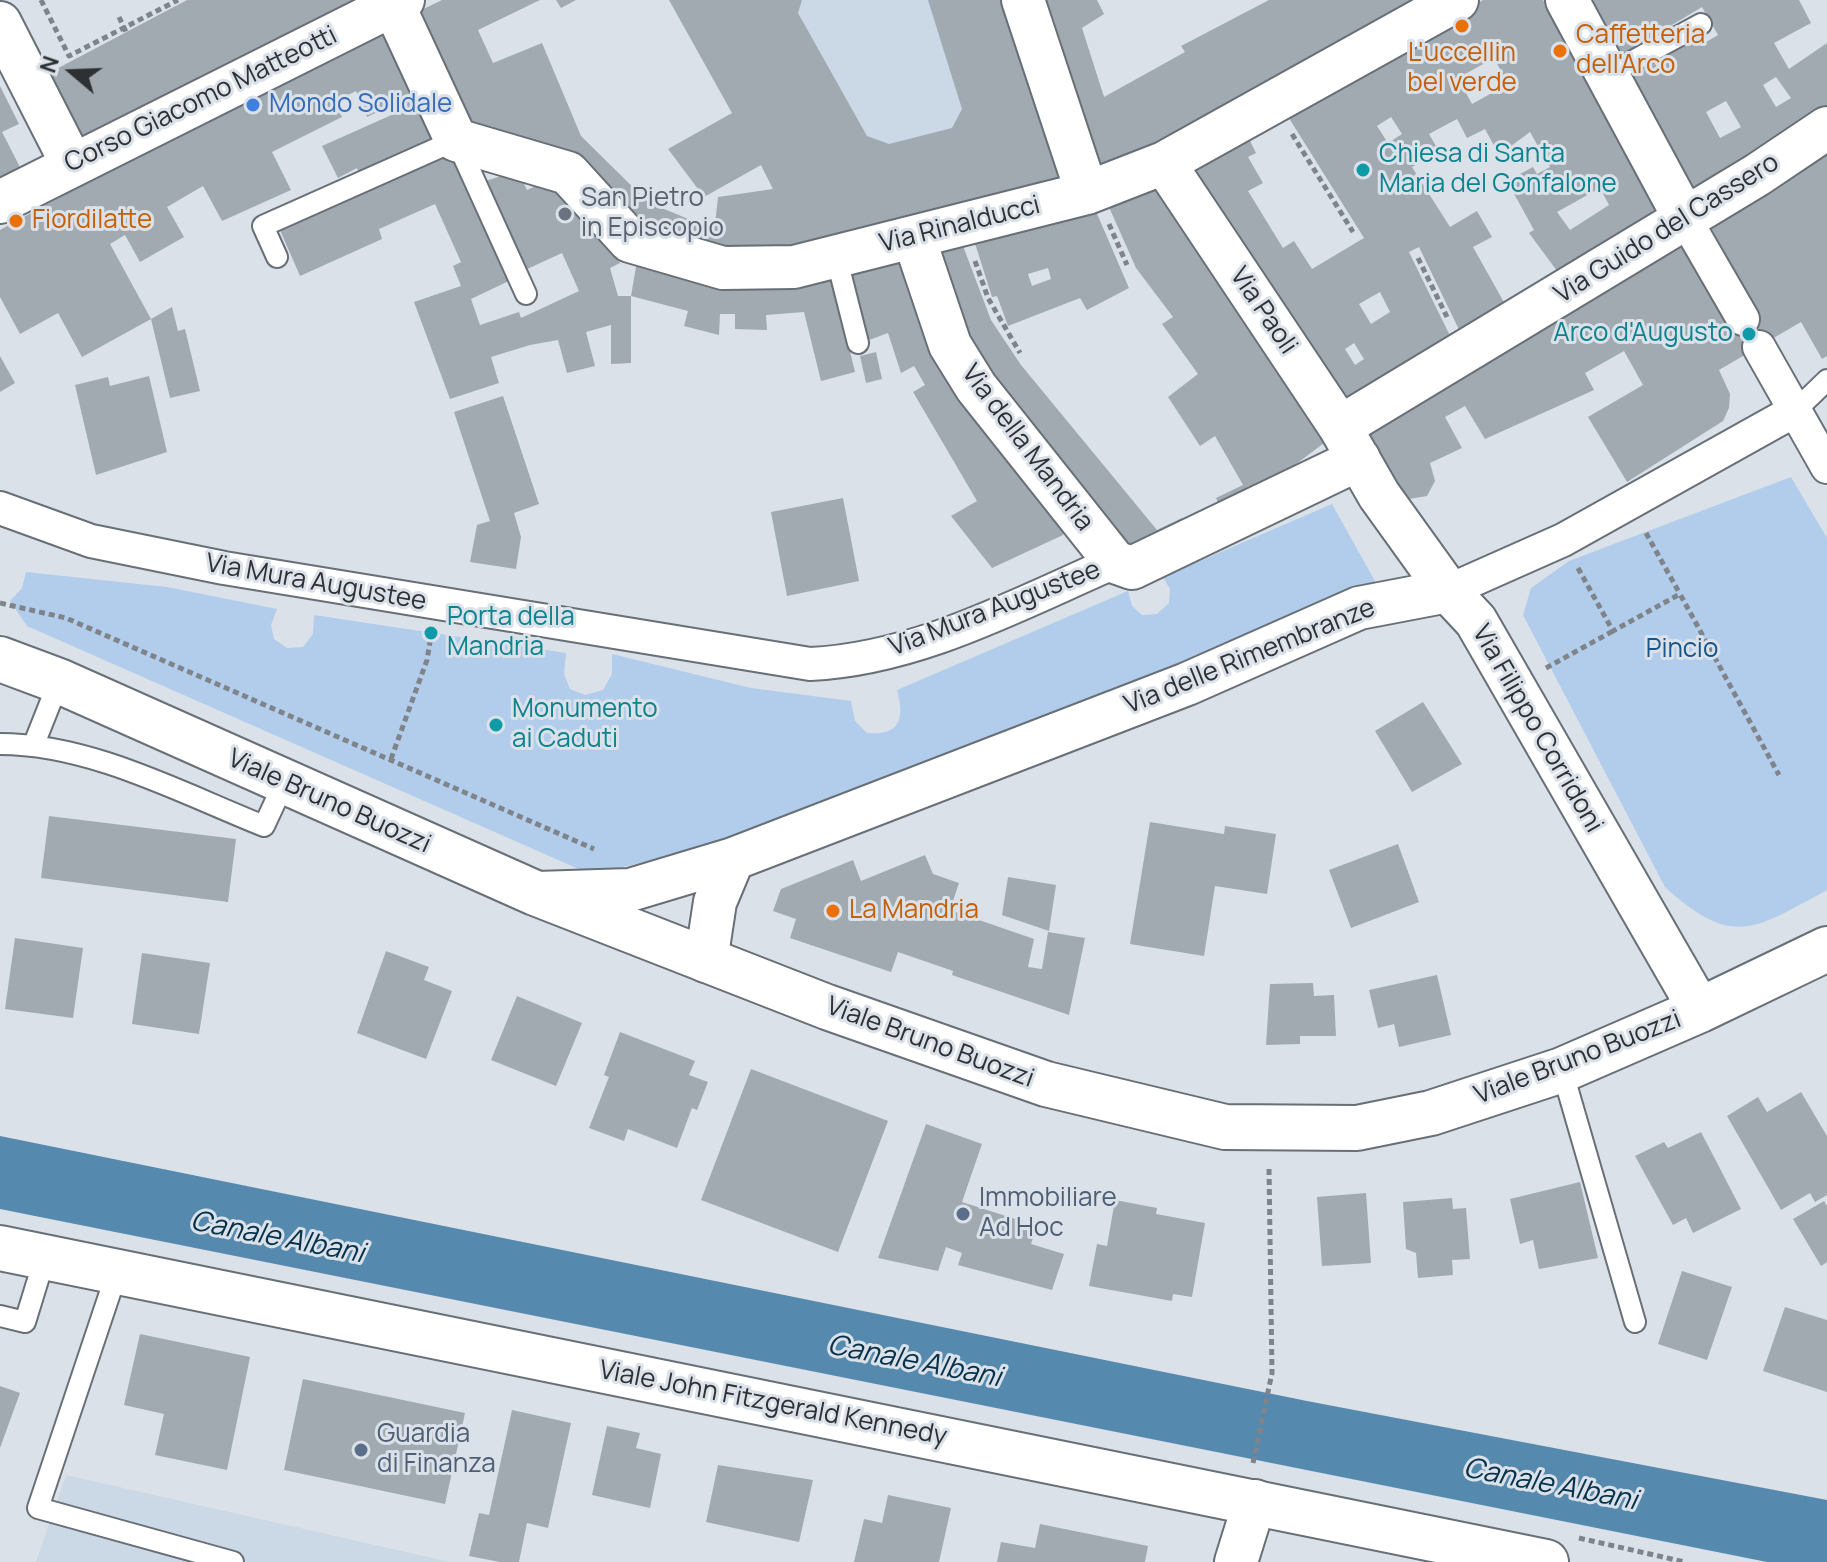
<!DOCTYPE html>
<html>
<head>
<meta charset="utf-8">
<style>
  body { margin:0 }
  #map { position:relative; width:1827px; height:1562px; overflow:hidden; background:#dae1e9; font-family:Manrope,sans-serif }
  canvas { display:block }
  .north { position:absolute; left:32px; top:32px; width:80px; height:80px; -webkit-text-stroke:6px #dae1e9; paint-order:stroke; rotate:289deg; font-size:22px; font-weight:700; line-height:32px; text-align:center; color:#2e3134 }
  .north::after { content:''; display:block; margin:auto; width:28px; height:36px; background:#2e3134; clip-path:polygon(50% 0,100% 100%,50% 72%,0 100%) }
</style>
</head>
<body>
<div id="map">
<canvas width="1827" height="1562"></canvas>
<div class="north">N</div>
</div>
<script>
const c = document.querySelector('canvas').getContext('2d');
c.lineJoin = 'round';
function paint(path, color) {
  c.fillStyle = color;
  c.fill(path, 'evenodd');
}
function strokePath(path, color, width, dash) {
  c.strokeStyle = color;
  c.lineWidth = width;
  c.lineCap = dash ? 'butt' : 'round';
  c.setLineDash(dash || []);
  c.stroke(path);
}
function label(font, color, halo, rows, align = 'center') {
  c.font = font + ' Manrope,sans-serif';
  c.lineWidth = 6;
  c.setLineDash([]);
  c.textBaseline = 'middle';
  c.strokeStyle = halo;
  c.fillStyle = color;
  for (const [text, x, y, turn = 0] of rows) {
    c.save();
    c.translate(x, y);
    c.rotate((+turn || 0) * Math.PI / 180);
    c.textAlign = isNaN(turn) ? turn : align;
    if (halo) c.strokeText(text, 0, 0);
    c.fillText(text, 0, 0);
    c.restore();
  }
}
const built = new Path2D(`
  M669,0H1010L1067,180L779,203L761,165Z
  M66,1475L450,1562H36Z`);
const green = new Path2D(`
  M1791,477L1827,538V890C1755,929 1733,949 1665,887L1523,615L1531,588L1569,561Z
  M1332,504L1376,583C1226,646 1075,705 924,763C815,805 704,852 590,874L27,626L10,601L22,588L26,572L167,587L277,609L271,625L274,639L287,648L303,647L313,634L314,615L566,653L564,674L570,689L585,695L603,690L612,674V654L751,688L851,701L855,721L867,733C900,736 905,719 897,690L1128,591L1132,606L1142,615L1157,614L1169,603L1170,589L1163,577Z`);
const water = new Path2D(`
  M0,1136L1307,1401L1827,1500V1562H1767L0,1209Z`);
const building = new Path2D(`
  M187,0H371L81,143L47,74Z
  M442,0H540L478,30L493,63L542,43L581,136L649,203L691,220L715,224L718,197L773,189L761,165L704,197L668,149L732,113L669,0H802L798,13L867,136L889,144L952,128L962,109L928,0H1010L1067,180L746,260L632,230L464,135L411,15Z
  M556,0H576L561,8Z
  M1042,0H1097L1104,14L1082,28L1104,97L1185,52L1181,46L1269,0H1437L1096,179L1049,50L1061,42Z
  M1483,0H1543L1660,208L1560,275L1529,233L1534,230L1507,181L1533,167L1537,174L1550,167L1530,132L1499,155L1485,129L1467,138L1457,119L1429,134L1439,151L1412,167L1450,227L1477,211L1492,237L1473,247L1510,313L1465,342L1419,247L1409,252L1456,348L1343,416L1183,168L1245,131L1256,153L1248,157L1263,183L1248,191L1283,248L1294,241L1312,269L1364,238L1287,115ZM1494,58L1508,84L1472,104L1458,78ZM1391,117L1402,134L1388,143L1377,126ZM1600,188L1609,205L1570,230L1557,212ZM1380,292L1390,312L1371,324L1359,304ZM1354,343L1364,359L1355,365L1345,349Z
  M1585,0H1799L1811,23L1774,43L1789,69L1827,43V118L1694,195L1626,76L1697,37L1701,45L1718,35L1702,7L1615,59ZM1776,77L1791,98L1776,107L1763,85ZM1726,101L1741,127L1720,138L1706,112Z
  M396,23L447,137L360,176L357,168L338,178L322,146L396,113L392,105L367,117L356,91L334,102L342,117L272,152L291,190L222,221L203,186L167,207L184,237L140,262L125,235L110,244L151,319L172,307L178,331L185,329L200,391L170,398L151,319L82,357L58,313L20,334L0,297V230L193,124Z
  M0,86L19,124L2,132L21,169L0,179Z
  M1827,141V356L1822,359L1801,322L1719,370L1730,394L1729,408L1723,421L1627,482L1588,417L1643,385L1624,351L1585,373L1594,390L1485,439L1465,406L1445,417L1462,448L1430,463L1435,481L1427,496L1409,499L1401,495L1361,428L1682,241L1757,311L1705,217Z
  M452,147L511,280L471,299L480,325L519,312L521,318L579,291L562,253L525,270L485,181L518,171L527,190L562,174L601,220L620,263L610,268L618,296H631L638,255L830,269L855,372L821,381L804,312L766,315L767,330L735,329V314H720L719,335L684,326L688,311L631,296V363L611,364V325L586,332L595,366L567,373L558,340L530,345L491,357L499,383L450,399L414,302L461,286L453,266L461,262L435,204L379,229L382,239L300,276L280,230L366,192L364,187Z
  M1162,176L1328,440L1251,498L1222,512L1216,498L1243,485L1215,436L1200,446L1168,397L1198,374L1162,324L1173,317L1136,268L1105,198Z
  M1092,202L1129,288L1087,310L1080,298L1008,326L997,296L992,297L972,234ZM1048,268L1051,279L1032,286L1028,274Z
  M960,238L991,320L1021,365L1157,530L1182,518L1186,528L1128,556L961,339L925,247Z
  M909,251L1067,516L1063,535L992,568L951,516L977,501L913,392L925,385L914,366L901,373L888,333L869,340L847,265Z
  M876,352L882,379L866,383L860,356Z
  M0,356L15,383L0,392Z
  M149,376L167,452L96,475L75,385L108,377L110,386Z
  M503,396L539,504L514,513L521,537L516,569L470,562L477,525L490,521L454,412Z
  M843,498L859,581L787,596L771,512Z
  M1423,702L1462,764L1412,792L1375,731Z
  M49,816L236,839L228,902L41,878Z
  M1150,822L1224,834L1225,826L1276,834L1267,894L1215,886L1204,956L1130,944Z
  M1398,844L1419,902L1351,928L1329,870Z
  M925,855L933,874L959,883L950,910L1034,939L1028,967L1042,969L1048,932L1085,938L1069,1015L952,975L953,971L898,952L891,972L790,938L796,919L773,911L781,889L853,860L861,881Z
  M1008,877L1056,885L1049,931L1002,915Z
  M15,938L83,948L73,1018L5,1009Z
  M386,951L429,967L424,980L452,991L426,1059L357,1033Z
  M142,953L210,963L199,1034L132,1024Z
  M1437,975L1451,1035L1399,1047L1394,1024L1378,1028L1369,990Z
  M1313,983L1314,996L1334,995L1336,1036H1300V1044L1266,1045L1270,984Z
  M517,996L582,1023L556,1086L491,1060Z
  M620,1032L695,1061L689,1075L708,1082L697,1110L692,1108L677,1148L628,1129L624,1141L589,1128L609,1077L604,1075Z
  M751,1069L888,1121L838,1252L701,1200Z
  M1801,1092L1827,1136V1195L1815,1202L1810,1193L1781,1210L1727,1116L1758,1097L1767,1112Z
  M926,1124L982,1144L962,1202L1037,1226L1031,1244L1064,1254L1052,1290L958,1265L962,1253L946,1247L938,1271L878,1258Z
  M1701,1132L1741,1209L1693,1233L1686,1218L1673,1225L1635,1156L1664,1142L1668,1148Z
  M1580,1182L1598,1258L1539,1269L1533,1240L1520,1244L1510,1199Z
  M1366,1193L1371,1263L1322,1266L1317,1197Z
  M1452,1198L1453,1209L1466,1208L1470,1259L1452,1260L1453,1275L1418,1278L1416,1253L1406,1249L1403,1202Z
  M1115,1200L1157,1208L1156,1214L1205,1223L1192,1297L1173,1294L1172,1301L1089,1286L1097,1244L1107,1246Z
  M1824,1201L1827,1206V1262L1821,1266L1793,1219Z
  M1682,1271L1732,1287L1707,1360L1658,1344Z
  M1785,1307L1827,1320V1392L1763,1371Z
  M140,1334L250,1357L227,1470L155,1455L164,1414L124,1405Z
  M303,1379L465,1413L445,1504L284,1470Z
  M0,1386L20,1393L0,1448Z
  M512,1410L571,1423L548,1528L527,1523L519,1562H500L469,1556L479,1513L489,1515Z
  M607,1426L640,1433L636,1448L661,1454L650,1508L592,1495Z
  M718,1465L813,1480L799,1542L706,1522Z
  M888,1495L951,1508L939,1562H854L864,1519L882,1523Z
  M1040,1524L1148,1546L1145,1562H997L1001,1542L1035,1548Z`);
const path = new Path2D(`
  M41,0L69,56L178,0
  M119,17L127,34
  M1292,134L1353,232
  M1109,224L1127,265
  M1418,258L1447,317
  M975,261L988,298L1020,353
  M1646,533L1680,594
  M1578,568L1613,631L1680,594L1779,775
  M0,603L66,618L594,849
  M1546,668L1613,631
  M391,759L427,660L431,636
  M1253,1463L1272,1373L1269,1168
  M1579,1538L1685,1562`);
const service = new Path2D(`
  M1607,75L1701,24
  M836,256L858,343
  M277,257L263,226L456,140L526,294
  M1796,410L1827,380
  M0,744C91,744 181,793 264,826L284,783
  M34,744L59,681
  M1562,1070L1635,1322
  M117,1272L38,1508L233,1562
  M0,1316L25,1322L45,1257`);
const pedestrian = new Path2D(`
  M1684,217L1743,319
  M1759,347L1827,467
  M0,508L91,541L224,568L810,664C918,659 1018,604 1115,562
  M1448,591L1563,540L1796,410`);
const minor = new Path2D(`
  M391,0L456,140L568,173L630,241L723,268L794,267L1087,193L1164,163L1457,0
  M1023,0L1087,193
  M1567,0L1684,217
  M0,23L72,164
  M1164,163L1340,427L1379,495L1448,591L1476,621L1700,1010
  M0,202L403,0
  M914,238L950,345L976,387L1115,562L1132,568L1359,459
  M1340,427L1757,175L1827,128
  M537,893L630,890L733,859L1187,684L1359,608L1448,591
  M706,961L715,902L733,859
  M1236,1562L1255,1501`);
const tertiary = new Path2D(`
  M0,1248L1546,1562`);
const primary = new Path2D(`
  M0,659L59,681L535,893L827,1007L1046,1084L1225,1127L1357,1128L1431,1113L1562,1070L1700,1010L1827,949`);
const markers = [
  [1462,26,8,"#e8710a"],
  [1560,51,8,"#e8710a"],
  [253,105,8,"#3f7fe0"],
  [1363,170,8,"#0f9aa8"],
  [565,214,8,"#6b7280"],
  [16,221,8,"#e8710a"],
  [1749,334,8,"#0f9aa8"],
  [431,633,8,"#0f9aa8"],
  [496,725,8,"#0f9aa8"],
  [833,911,8,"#e8710a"],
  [963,1214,8,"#5c6f8a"],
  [361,1450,8,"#5c6f8a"]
];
const foodNames = [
  ["Caffetteria",1576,36],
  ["dell'Arco",1576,66],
  ["L'uccellin",1462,54,"center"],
  ["bel verde",1462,84,"center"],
  ["Fiordilatte",32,221],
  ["La Mandria",849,911]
];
const streetNames = [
  ["Corso Giacomo Matteotti",201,100,-26],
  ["Via Rinalducci",960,225,-14],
  ["Via Guido del Cassero",1667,229,-32],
  ["Via Paoli",1263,311,56],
  ["Via della Mandria",1027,448,53],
  ["Via Mura Augustee",316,583,10],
  ["Via Mura Augustee",995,609,-21],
  ["Via delle Rimembranze",1250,657,-22],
  ["Via Filippo Corridoni",1537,729,60],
  ["Viale Bruno Buozzi",329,802,24],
  ["Viale Bruno Buozzi",930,1043,20],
  ["Viale Bruno Buozzi",1578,1058,-21],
  ["Viale John Fitzgerald Kennedy",773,1404,11]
];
const shopNames = [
  ["Mondo Solidale",269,105]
];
const cultureNames = [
  ["Chiesa di Santa",1379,155],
  ["Maria del Gonfalone",1379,185],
  ["Arco d'Augusto",1733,334,"right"],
  ["Porta della",447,618],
  ["Mandria",447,648],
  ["Monumento",512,710],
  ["ai Caduti",512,740]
];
const worshipNames = [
  ["San Pietro",581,199],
  ["in Episcopio",581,229]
];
const parkNames = [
  ["Pincio",1682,650]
];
const serviceNames = [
  ["Immobiliare",979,1199],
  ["Ad Hoc",979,1229],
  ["Guardia",377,1435],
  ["di Finanza",377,1465]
];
const waterNames = [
  ["Canale Albani",277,1238,11],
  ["Canale Albani",914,1362,11],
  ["Canale Albani",1550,1485,11]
];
paint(built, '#cbd8e6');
paint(green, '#b1cdeb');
paint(water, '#5689ae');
paint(building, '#a2aab1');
strokePath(service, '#686f76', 24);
strokePath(pedestrian, '#686f76', 36);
strokePath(minor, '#686f76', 46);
strokePath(tertiary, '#686f76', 48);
strokePath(primary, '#686f76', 48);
strokePath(path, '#7f848a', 5, [6, 4]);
strokePath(service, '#fff', 20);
strokePath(pedestrian, '#fff', 32);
strokePath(minor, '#fff', 42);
strokePath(tertiary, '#fff', 44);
strokePath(primary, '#fff', 44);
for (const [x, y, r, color] of markers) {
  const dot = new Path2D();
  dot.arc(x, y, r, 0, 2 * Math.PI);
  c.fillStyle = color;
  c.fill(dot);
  strokePath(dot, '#dae1e9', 3);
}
label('26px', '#c56008', '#dae1e9', foodNames, 'left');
label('26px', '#2e3134', '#dae1e9', streetNames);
label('26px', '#366cbe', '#dae1e9', shopNames, 'left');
label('26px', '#0d838f', '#dae1e9', cultureNames, 'left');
label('26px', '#5b616d', '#dae1e9', worshipNames, 'left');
label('26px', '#17568d', '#dae1e9', parkNames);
label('26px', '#4e5e75', '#dae1e9', serviceNames, 'left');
label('italic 28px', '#05314b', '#dae1e9', waterNames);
</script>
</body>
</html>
